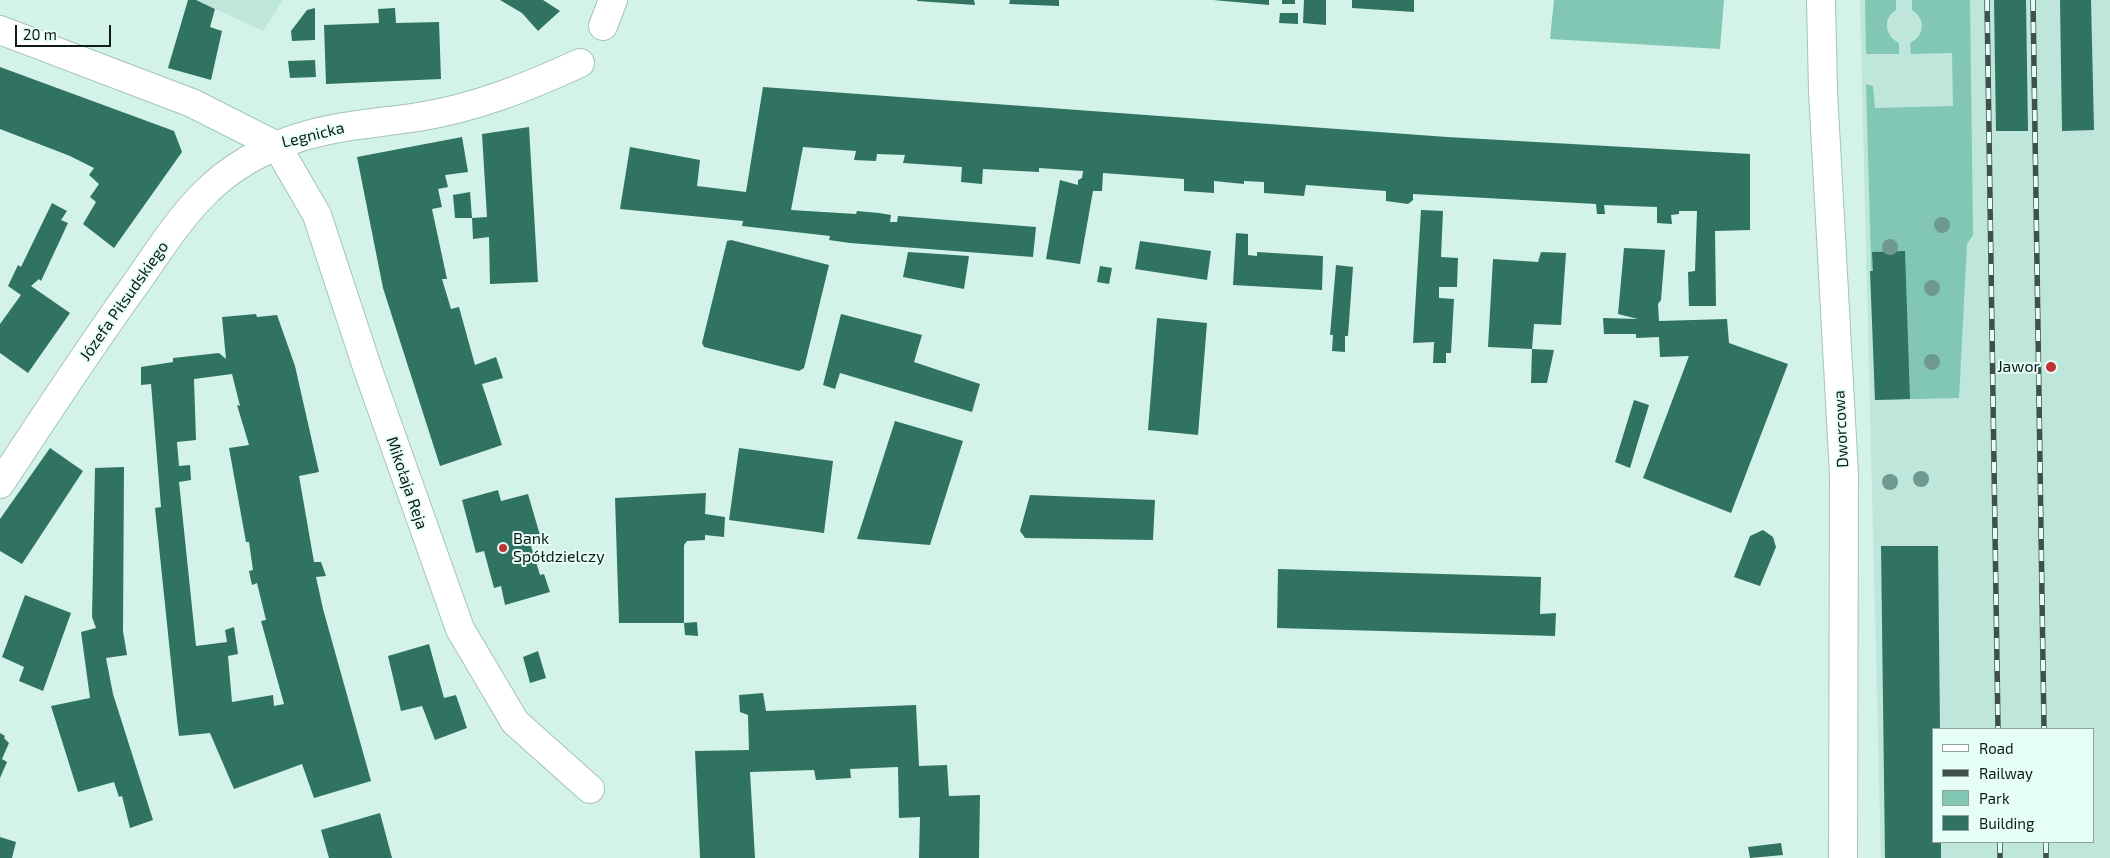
<!DOCTYPE html>
<html>
<head>
<meta charset="utf-8">
<style>
  body { margin:0 }
  #map { position:relative; width:2110px; height:858px; overflow:hidden; background:#d3f2e8; font-family:"Exo 2",sans-serif }
  canvas { display:block }
  .legend { position:absolute; left:1932px; top:728px; width:162px; height:115px; box-sizing:border-box; background:#e5fef6; border:1px solid #8fa39d; margin:0; padding:6px 9px; list-style:none; font-size:15px; color:#0f1b17 }
  .legend li { display:flex; align-items:center; gap:10px; height:25px }
  .legend b { width:25px; border:1px solid #8fa39d }
  .scale { position:absolute; left:15px; top:25px; width:96px; height:22px; box-sizing:border-box; border:2px solid #0f1b17; border-top:0; padding-left:6px; font-size:15px; line-height:18px; white-space:nowrap; color:#0f1b17; -webkit-text-stroke:4px #e5fef6; paint-order:stroke }
</style>
</head>
<body>
<div id="map">
<canvas width="2110" height="858"></canvas>
<ul class="legend">
<li><b style="height:6px;background:#fff"></b>Road</li>
<li><b style="height:6px;background:#3f504b"></b>Railway</li>
<li><b style="height:14px;background:#82c7b4"></b>Park</li>
<li><b style="height:14px;background:#307363"></b>Building</li>
</ul>
<div class="scale">20 m</div>
</div>
<script>
const c = document.querySelector('canvas').getContext('2d');
c.lineJoin = 'round';
function paint(path, color) {
  c.fillStyle = color;
  c.fill(path, 'evenodd');
}
function strokePath(path, color, width, dash) {
  c.strokeStyle = color;
  c.lineWidth = width;
  c.lineCap = dash ? 'butt' : 'round';
  c.setLineDash(dash || []);
  c.stroke(path);
}
function label(font, color, halo, rows, align = 'center') {
  c.font = font + ' "Exo 2",sans-serif';
  c.lineWidth = 4;
  c.setLineDash([]);
  c.textBaseline = 'middle';
  c.strokeStyle = halo;
  c.fillStyle = color;
  for (const [text, x, y, turn = 0] of rows) {
    c.save();
    c.translate(x, y);
    c.rotate((+turn || 0) * Math.PI / 180);
    c.textAlign = isNaN(turn) ? turn : align;
    if (halo) c.strokeText(text, 0, 0);
    c.fillText(text, 0, 0);
    c.restore();
  }
}
const built = new Path2D(`
  M196,0H283L263,31Z
  M1860,0H2110V858H1881ZM1934,729H2094V842H1934Z`);
const green = new Path2D(`
  M1554,0H1724L1720,49L1550,39Z
  M1865,0H1896V10C1882,19 1885,36 1899,43V54H1866Z
  M1912,0H1970L1973,235L1967,244L1959,398L1875,400L1866,84L1873,86L1875,108L1953,106L1952,53L1911,54L1910,43C1925,36 1926,19 1912,10Z`);
const building = new Path2D(`
  M188,0H196L215,9L210,27L222,31L211,80L168,68Z
  M500,0H543L560,11L538,31L522,13Z
  M917,0H974L975,5L917,1Z
  M1010,0H1059V6L1009,4Z
  M1213,0H1269V5Z
  M1282,0H1295V4H1282Z
  M1304,0H1326V25L1303,23Z
  M1352,0H1414V12L1352,8Z
  M1994,0H2026L2028,131H1996Z
  M2060,0H2091L2094,130L2062,131Z
  M315,8V40L292,41L291,31L307,10Z
  M395,8L396,23L439,22L441,79L326,84L324,25L379,23L378,9Z
  M1280,13H1298V24L1279,23Z
  M315,60L316,77L290,78L288,61Z
  M0,67L174,131L182,152L114,248L83,224L96,202L90,197L99,184L89,175L94,168L70,156L0,129Z
  M763,87L1447,137L1750,154V230L1715,231L1716,306H1689L1688,272L1695,271L1697,211H1679V214L1671,215L1672,224L1657,223V207L1604,205L1605,214H1597L1596,204L1413,194V200L1408,204L1386,201V191L1306,185L1304,196L1264,193V182L1244,181V184L1214,181V193L1184,191V179L1103,173L1102,191H1093L1080,264L1046,259L1060,180L1078,185V180L1082,178L1083,171L1039,168V172L983,169L982,184L961,182L962,167L903,163L905,155L877,154L876,161L854,160L856,151L803,147L791,210L856,214L857,211L879,213L891,215L890,222H897L898,216L1036,227L1033,257L850,243L829,240L830,236L742,226L743,221L620,209L630,147L700,160L697,186L746,192Z
  M529,127L538,282L490,284L489,237L473,239L472,218L487,217L482,134Z
  M462,137L468,172L445,175L448,187L438,189L442,207L432,209L447,279H442L451,309L459,307L475,365L496,357L503,378L482,384L502,445L440,466L383,288L357,157Z
  M470,192L472,218H455L453,195Z
  M52,203L67,211L61,220L68,223L41,281L39,279L31,286L70,313L28,373L0,353V324L21,295L8,286L18,265L21,267Z
  M1421,210L1443,211L1441,257L1458,258L1457,287H1439V298L1454,299L1451,353H1446V363H1433L1434,343L1435,342L1413,343Z
  M1236,233L1248,234V255L1257,256V252L1323,256L1322,290L1233,285Z
  M731,240L829,265L804,368L799,371L704,347L702,343L727,241Z
  M1140,241L1211,251L1207,280L1135,269Z
  M1624,248L1665,250L1661,300L1658,304L1659,321L1727,319L1729,343L1788,364L1731,513L1643,478L1689,356L1660,357L1659,337L1636,338V334H1604L1603,318L1638,319L1618,314Z
  M1905,251L1910,399L1875,400L1870,271H1873L1872,252Z
  M908,252L969,256L964,289L903,277Z
  M1541,252L1566,253L1561,325L1534,324L1532,349L1488,347L1493,259L1538,262Z
  M1336,265L1353,267L1348,336H1345V352L1332,351L1333,335H1330Z
  M1100,266L1112,268L1109,284L1097,282Z
  M256,314L257,317L277,315L295,366L319,472L299,476L314,562H321L326,576L316,577L323,609L371,781L314,798L302,764L234,789L210,733L179,736L177,720L155,508L161,507L151,384L141,385V367L173,362V358L219,353L226,359L222,317ZM232,374L240,406L237,405L249,445L229,448L246,542H249L253,570L249,571L252,585L257,583L266,620L261,621L284,704L274,706L273,695L232,702L228,656L238,654L234,627L225,630L227,642L196,646L179,482L191,480L190,465L179,466L177,442L196,440L194,379Z
  M841,314L922,335L914,362L980,384L972,412L840,373L835,389L823,385Z
  M1157,318L1207,323L1198,435L1148,430Z
  M1532,349L1554,350L1547,383H1531Z
  M1634,400L1649,405L1630,468L1615,462Z
  M895,421L963,441L930,545L857,539Z
  M50,448L83,471L22,564L0,551V519Z
  M739,448L833,461L824,533L729,520Z
  M124,467L123,631L127,655L106,658L113,694L153,820L130,828L122,796L119,797L114,782L78,792L51,706L90,698L81,632L96,628L92,617L95,468Z
  M498,490L501,501L528,494L542,542L531,546L540,575L544,574L550,592L505,605L501,586L494,588L484,551L476,553L462,500Z
  M706,493L705,514L725,517L724,537L705,535V540L687,541L684,545V623H619L615,498Z
  M1030,495L1155,500L1153,540L1025,538L1020,531Z
  M1763,530L1773,537L1776,547L1760,586L1734,577L1750,536Z
  M1881,546H1938L1940,729H1934V842H1941V858H1885Z
  M1278,569L1541,577L1540,614L1556,613L1555,636L1277,628Z
  M25,595L71,613L43,691L19,681L24,667L2,657Z
  M697,622L698,636L685,635L684,623Z
  M429,644L444,698L456,695L467,728L435,740L422,706L401,711L388,656Z
  M538,651L546,678L530,683L523,657Z
  M763,693L766,711L916,705L919,766L947,765L949,796L980,795L979,858H919L920,817L899,818L898,767L850,769L851,778L816,780L814,770L750,772L755,858H700L695,751L749,750L748,715L740,712L739,695Z
  M0,733L5,736L4,738L9,743L2,759L7,762L0,778Z
  M380,813L392,858H329L321,830Z
  M0,837L16,842L12,858H0Z
  M1781,843L1783,855L1750,858L1748,847Z`);
const minor = new Path2D(`
  M0,30L192,103L277,146L317,215L368,370L460,629L515,722L590,789
  M1823,91L1844,475L1843,858`);
const tertiary = new Path2D(`
  M1821,0L1823,91
  M603,26L613,0
  M0,484C45,416 89,348 137,282C158,252 178,220 204,194C229,168 266,147 301,137C339,125 379,123 418,117C475,108 528,87 580,63`);
const rail = new Path2D(`
  M1987,0L1998,729
  M2033,0L2044,729
  M2000,842V858
  M2046,842V858`);
const trees = [
  [1942,225],
  [1890,247],
  [1932,288],
  [1932,362],
  [1921,479],
  [1890,482]
];
const markers = [
  [2051,367,6,"#c13234"],
  [503,548,5,"#c13234"]
];
const streetNames = [
  ["Legnicka",313,135,-14],
  ["Józefa Piłsudskiego",124,301,-55],
  ["Dworcowa",1841,429,-93],
  ["Mikołaja Reja",407,483,71]
];
const poiNames = [
  ["Jawor",2040,367],
  ["Bank",513,539,"left"],
  ["Spółdzielczy",513,557,"left"]
];
paint(built, '#bee6da');
paint(green, '#82c7b4');
paint(building, '#307363');
strokePath(minor, '#a5c3ba', 30);
strokePath(tertiary, '#a5c3ba', 30);
strokePath(minor, '#fff', 28);
strokePath(tertiary, '#fff', 28);
strokePath(rail, '#3f504b', 5.5);
strokePath(rail, '#e5fef6', 4, [11]);
c.fillStyle = '#6e998e';
for (const [x, y] of trees) {
  c.beginPath();
  c.arc(x, y, 8, 0, 2 * Math.PI);
  c.fill();
}
for (const [x, y, r, color] of markers) {
  const dot = new Path2D();
  dot.arc(x, y, r, 0, 2 * Math.PI);
  c.fillStyle = color;
  c.fill(dot);
  strokePath(dot, '#e5fef6', 2);
}
label('16px', '#0f1b17', '#e5fef6', streetNames);
label('16px', '#0f1b17', '#e5fef6', poiNames, 'right');
</script>
</body>
</html>
